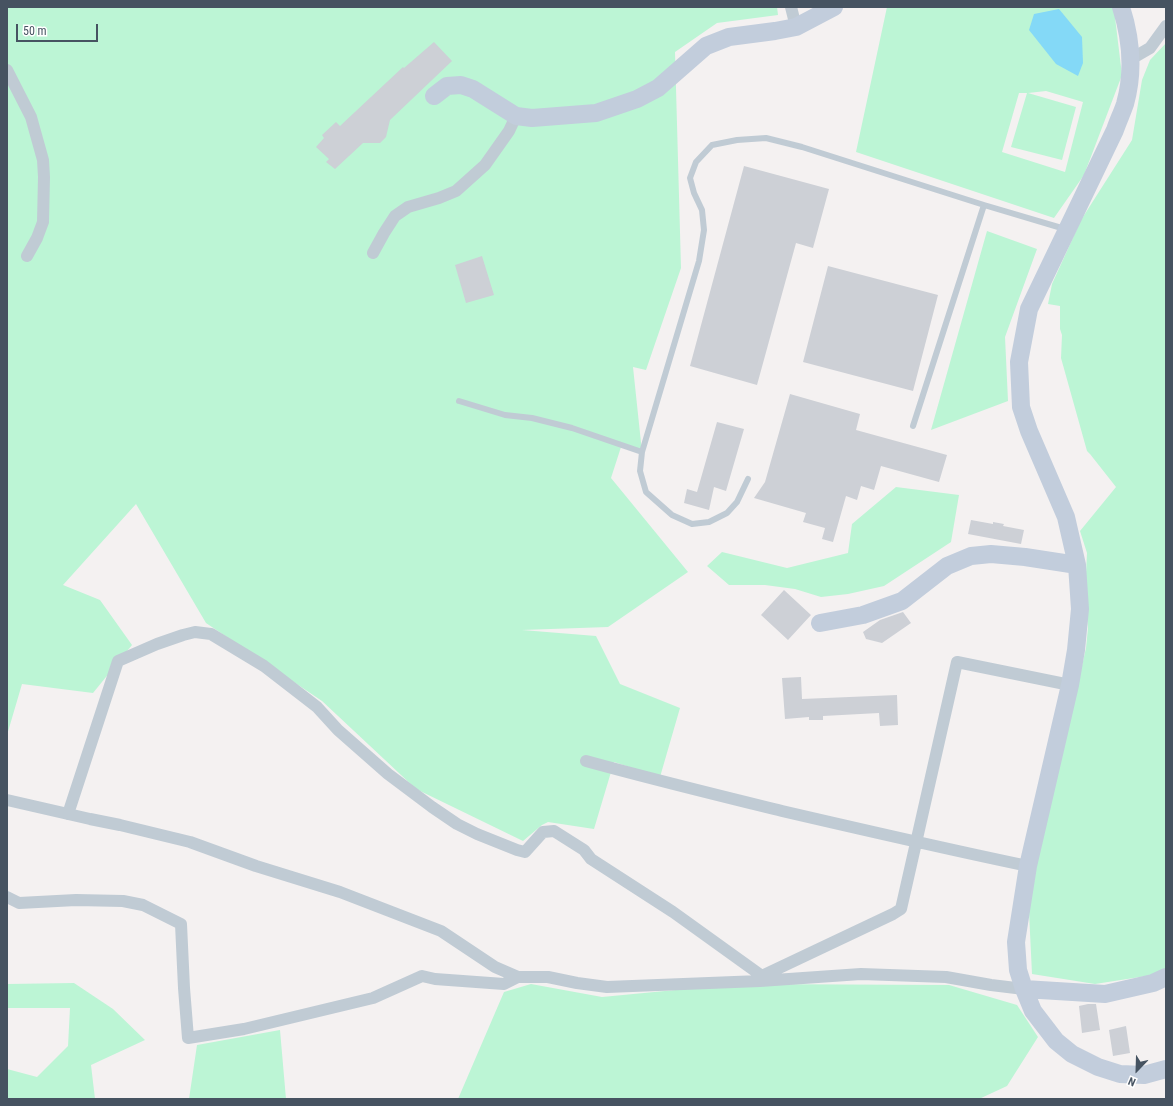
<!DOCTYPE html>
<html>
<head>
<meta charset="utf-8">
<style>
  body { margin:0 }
  #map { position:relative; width:1173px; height:1106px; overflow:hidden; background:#f4f1f1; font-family:"Roboto Condensed",sans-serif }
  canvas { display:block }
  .frame { position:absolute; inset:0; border:8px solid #465361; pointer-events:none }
  .north { position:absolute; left:1117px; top:1050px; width:40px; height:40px; -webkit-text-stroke:3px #fff; paint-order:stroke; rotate:203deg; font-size:11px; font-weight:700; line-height:16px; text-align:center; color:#465361 }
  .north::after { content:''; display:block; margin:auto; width:14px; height:18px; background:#465361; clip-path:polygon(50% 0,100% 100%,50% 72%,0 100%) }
  .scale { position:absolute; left:16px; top:24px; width:82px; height:18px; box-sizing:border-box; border:2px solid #465361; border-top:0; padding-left:5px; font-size:12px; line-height:14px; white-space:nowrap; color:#465361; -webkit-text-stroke:3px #fff; paint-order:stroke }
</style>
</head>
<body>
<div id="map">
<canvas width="1173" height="1106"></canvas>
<div class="frame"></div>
<div class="north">N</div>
<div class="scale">50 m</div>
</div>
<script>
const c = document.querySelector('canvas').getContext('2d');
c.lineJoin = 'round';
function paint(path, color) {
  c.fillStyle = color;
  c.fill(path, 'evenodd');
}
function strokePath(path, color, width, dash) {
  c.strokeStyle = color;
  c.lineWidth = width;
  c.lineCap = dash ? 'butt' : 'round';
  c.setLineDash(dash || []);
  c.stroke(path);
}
const green = new Path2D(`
  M7,7H777L778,15L717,23L675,52L681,268L646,370L633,367L642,452L621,447L611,478L688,572L608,627L522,630L596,636L620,684L680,708L660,777L614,762L594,829L548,822L542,825L523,841L416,789L322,701L206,623L136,504L63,585L100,600L132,645L93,693L22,684L7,735Z
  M887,7H1112L1114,9L1122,75L1084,175L1054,218L856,152ZM1046,91L1083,102L1065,172L1002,152L1019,93H1027L1011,147L1062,160L1076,107L1028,93Z
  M1166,43V973L1095,984L1032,974L1029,912L1037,863L1086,648L1088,628L1085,593L1087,553L1080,531L1116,487L1090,454L1087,451L1061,358L1062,335L1060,329V306L1048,304L1052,284L1081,220L1132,140L1142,80L1150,60Z
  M987,231L1037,249L1005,337L1008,401L931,430Z
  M896,487L959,495L951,542L884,586L848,594L821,597L795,589L765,585H729L707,566L722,552L787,568L848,553L852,524Z
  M74,983L113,1009L145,1040L91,1065L95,1099H7V1069L37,1077L68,1046L70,1008H7V984Z
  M531,984L602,997L738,984L949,985L1017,1005L1038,1037L1007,1086L979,1099H458L504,992Z
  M280,1030L286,1099H189L197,1045Z`);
const water = new Path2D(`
  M1059,9L1082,37L1083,63L1078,76L1056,64L1029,30L1034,14Z`);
const building = new Path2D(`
  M434,42L452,61L390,120L386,137L380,143H363L335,169L326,162L329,159L316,147L324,138L322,135L336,122L340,126L403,67L404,68Z
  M744,166L829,189L813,248L796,243L757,385L690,366Z
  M482,256L494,295L466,303L455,265Z
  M828,266L938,295L913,391L803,362Z
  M790,394L860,414L856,430L947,455L939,482L881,466L874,490L861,486L857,500L846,496L833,542L822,539L825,528L803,522L806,513L754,498L765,482Z
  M717,422L744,429L726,491L714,487L709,510L684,503L687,489L697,492Z
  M971,520L993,524V522L1004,524L1003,526L1024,530L1021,544L968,534Z
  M784,590L811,615L788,640L761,615Z
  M903,612L911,623L882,643L866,639L863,632L880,620Z
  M801,677L802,699L897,695L898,725L880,726L879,713L823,716V720H809V717L785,719L782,678Z
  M1088,1004H1096L1100,1030L1082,1033L1079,1006Z
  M1126,1026L1130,1053L1113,1056L1109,1030Z`);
const lane = new Path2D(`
  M459,401L505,415L532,418L572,428L642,452
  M913,426L984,205
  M748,479L737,502L727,513L709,522L692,524L672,515L646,492L640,471L642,452L699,261L704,230L702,210L694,193L690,178L696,162L712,145L737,140L766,138L802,147L984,205L1065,229`);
const street = new Path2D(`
  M791,7L796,27
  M1131,59L1150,48L1166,26
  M7,70L31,117L43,160L44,177L43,222L37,238L27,256
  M373,253L384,233L395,216L408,207L439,198L456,191L485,165L509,131L516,116
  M586,761C651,779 717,795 782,811C864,830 946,849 1028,866
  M7,800L90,819L120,825L190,842L256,866L340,892L441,931L495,967L518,977H548L577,983L607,987L760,981L861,974L946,977L991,985L1024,989
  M68,814L118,661L157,644L183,635L195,632L211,634L264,666L317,707L338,730L388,774L432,807L457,824L477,834L517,850L525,852L543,832L554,831L584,850L591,859L673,912L762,976
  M7,897L19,903L76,900L123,901L143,905L181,924L184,988L188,1038L244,1029L373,998L422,976L435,979L504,984L518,977
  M760,981L762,976L893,914L901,909L957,662L1070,685`);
const secondary = new Path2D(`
  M1121,7C1131,38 1134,72 1125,104C1122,113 1118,121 1115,130L1029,309L1019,362L1021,407L1029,431L1066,517L1077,565L1080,609L1076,650L1070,685L1028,866L1016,942L1018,970L1024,989L1033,1011L1056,1041L1072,1054L1098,1067L1120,1074L1144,1075L1166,1069
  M434,96L447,86L461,85L473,89L516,116L532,118L596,113L637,99L658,88L706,46L729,37L775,31L796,27L834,7
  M820,623L863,615L902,601L947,566L971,556L991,554L1025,557L1077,565
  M1024,989L1105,994L1153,983L1166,977`);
paint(green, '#bcf5d5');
paint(water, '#84d9f7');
paint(building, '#cdd0d6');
strokePath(lane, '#c0cbd4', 6);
strokePath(street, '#c0cbd4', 12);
strokePath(secondary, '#c2cddc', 18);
</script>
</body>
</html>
